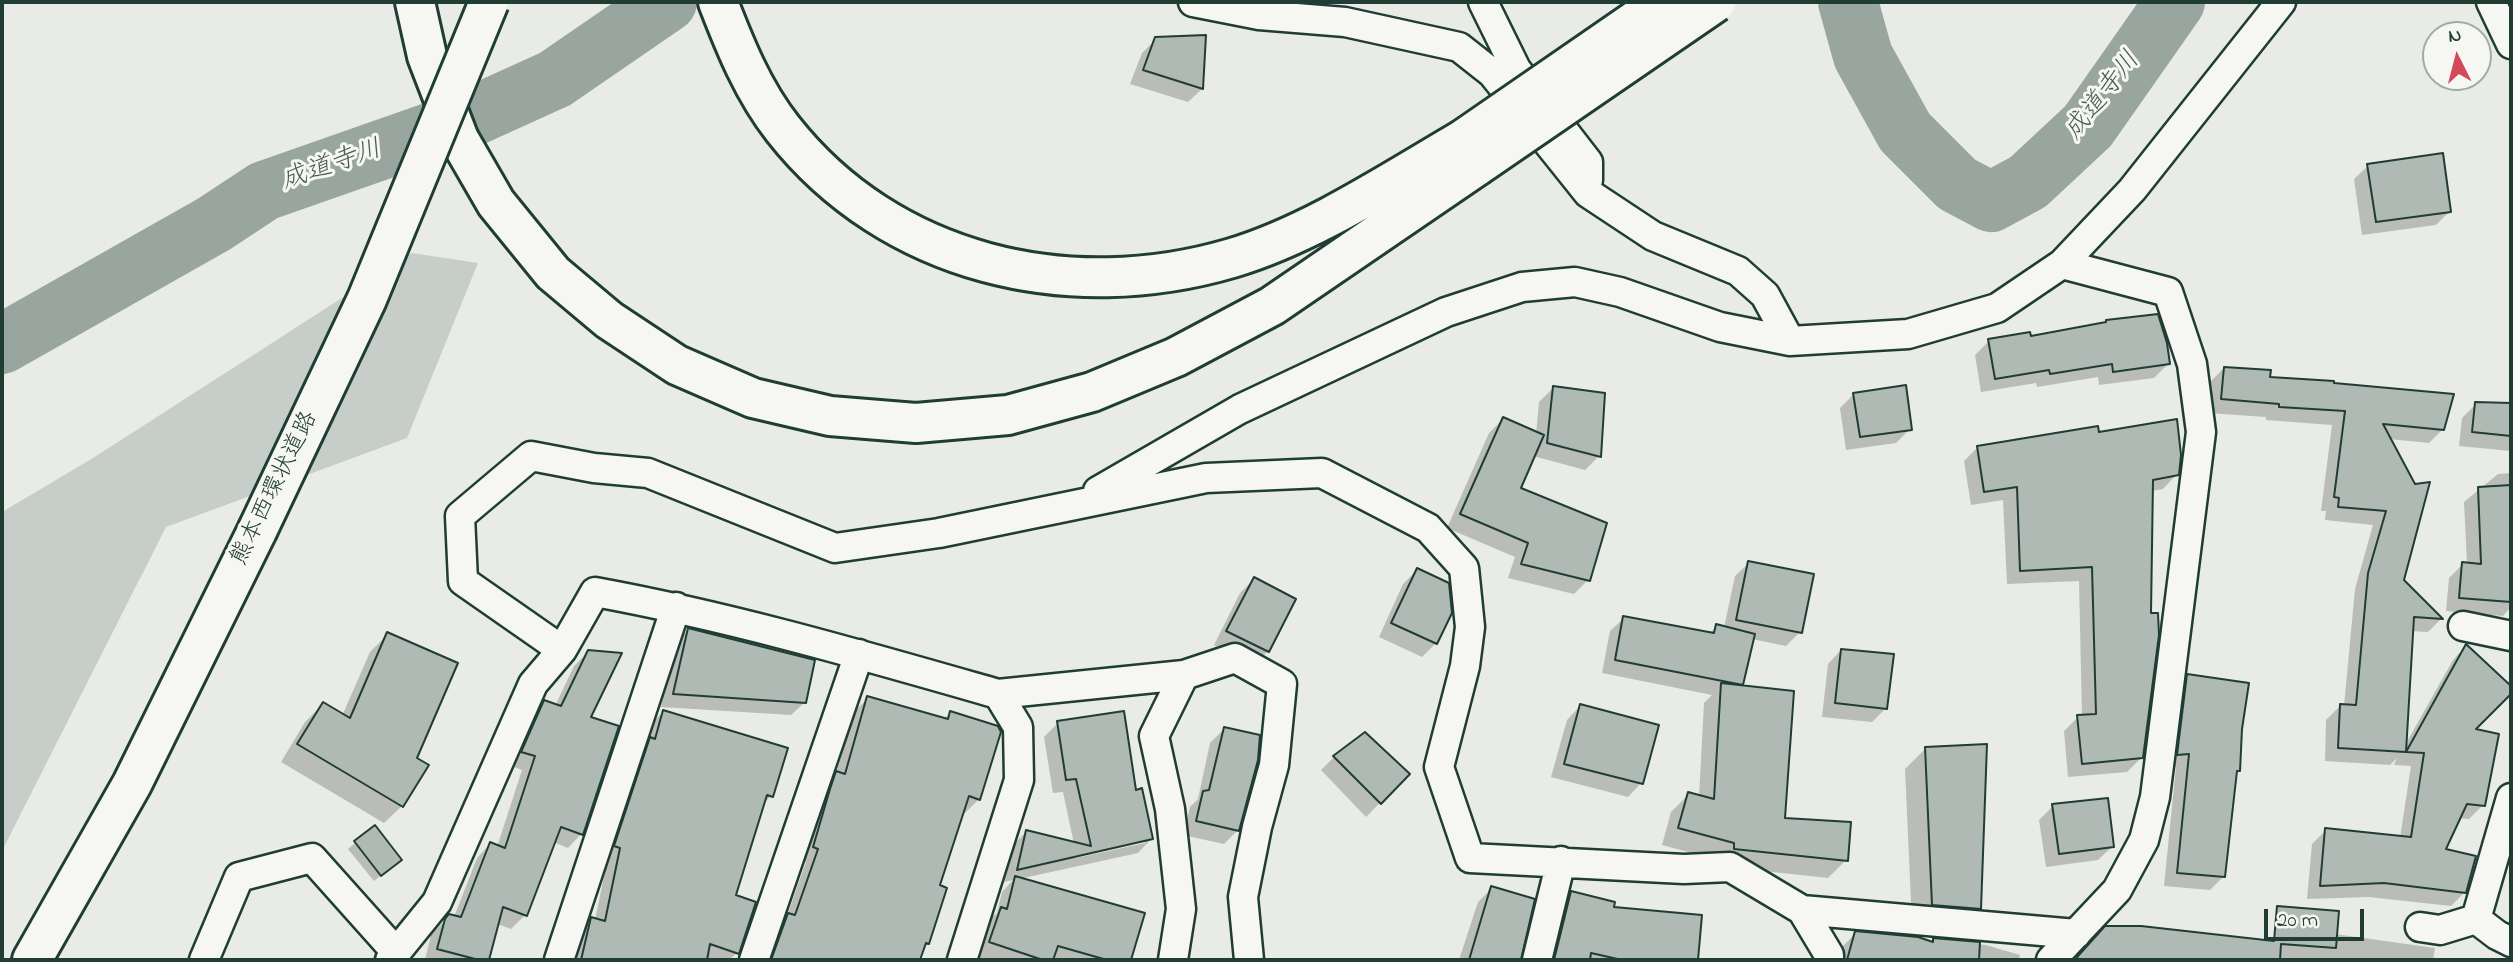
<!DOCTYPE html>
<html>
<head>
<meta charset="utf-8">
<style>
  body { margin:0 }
  #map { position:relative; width:2513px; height:962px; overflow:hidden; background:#e9ebe7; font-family:"Indie Flower",sans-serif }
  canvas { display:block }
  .frame { position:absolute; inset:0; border:4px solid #1f3d34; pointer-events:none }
  .north { position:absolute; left:2422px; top:21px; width:70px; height:70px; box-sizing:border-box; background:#f6f6f2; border:2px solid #a0aca6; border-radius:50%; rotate:354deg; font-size:19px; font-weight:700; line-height:28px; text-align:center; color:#1f3d34 }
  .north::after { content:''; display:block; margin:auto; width:24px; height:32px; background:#d1495b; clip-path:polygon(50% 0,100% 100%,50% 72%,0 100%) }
  .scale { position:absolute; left:2264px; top:909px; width:100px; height:32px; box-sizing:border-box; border:4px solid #1f3d34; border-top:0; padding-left:9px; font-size:21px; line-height:24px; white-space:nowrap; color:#1f3d34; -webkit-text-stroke:5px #f6f6f2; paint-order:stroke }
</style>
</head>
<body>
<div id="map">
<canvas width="2513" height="962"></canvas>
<div class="frame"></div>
<div class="north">N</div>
<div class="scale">20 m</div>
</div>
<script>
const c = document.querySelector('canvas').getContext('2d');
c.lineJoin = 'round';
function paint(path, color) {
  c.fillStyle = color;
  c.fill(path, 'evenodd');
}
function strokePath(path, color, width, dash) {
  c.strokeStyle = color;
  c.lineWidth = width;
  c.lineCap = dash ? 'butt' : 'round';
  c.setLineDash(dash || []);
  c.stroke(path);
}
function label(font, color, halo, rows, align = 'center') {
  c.font = font + ' "Indie Flower","Klee One",sans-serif';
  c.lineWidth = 6;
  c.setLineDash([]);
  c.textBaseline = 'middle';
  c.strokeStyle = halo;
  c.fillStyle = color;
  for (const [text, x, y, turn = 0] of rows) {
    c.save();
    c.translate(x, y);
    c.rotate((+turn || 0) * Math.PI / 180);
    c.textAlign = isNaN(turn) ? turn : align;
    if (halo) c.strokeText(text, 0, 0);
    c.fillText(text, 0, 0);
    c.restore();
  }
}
const green = new Path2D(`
  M412,253L478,263L407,438L166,527L2,851V512L93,458Z`);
const shadow = new Path2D(`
  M1156,39L1202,89L1188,102L1130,84L1142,53Z
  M2368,166L2450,211L2436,225L2362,235L2354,179Z
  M2029,338L2168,364L2154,378L2099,385L2098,377L2037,387L2036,383L1981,392L1975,355L1989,341Z
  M2224,368L2268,378L2443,429L2429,443L2389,439L2402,580L2441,619L2428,632L2411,631L2404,747L2453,660L2466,646L2511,689L2472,731L2483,805L2469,819L2458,818L2443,851L2465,892L2451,906L2369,897L2307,899L2312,844L2326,830L2400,838L2411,766L2394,765L2397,758L2390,765L2325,761L2326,720L2340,706H2344L2355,589L2373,525L2325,520L2326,511H2321L2332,425L2266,420V417L2208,413L2210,382Z
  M1553,388L1603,394L1599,456L1585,470L1533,456L1518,489L1588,580L1574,594L1508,578L1515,557L1447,528L1489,433L1503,419L1536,434L1539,402Z
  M1854,394L1910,429L1896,443L1846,450L1840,408Z
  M2476,404H2511V451L2459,446L2462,418Z
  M2097,434L2177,474L2163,489L2151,491L2141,758L2127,772L2068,777L2064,731L2078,717H2082L2079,581L2007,584L2003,500L1971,505L1964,461L1978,447Z
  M2511,473V607L2503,616L2446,611L2449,578L2463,564H2467L2464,502L2498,474Z
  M1749,563L1800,632L1786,646L1752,639L1742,684L1739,687L1783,819L1846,860L1828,878L1717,866L1718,860L1662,845L1671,812L1689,794L1699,797L1704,703L1712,695L1602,673L1610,631L1624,618L1709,634L1717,626L1724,628L1735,576Z
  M1417,570L1436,643L1422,657L1379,637L1403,584Z
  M1254,579L1268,651L1254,665L1214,645L1240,593Z
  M688,630L805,702L791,715L661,707L675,643Z
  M388,634L414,758L402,806L384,823L281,762L305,722L323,704L342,716L370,652Z
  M1841,650L1886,708L1872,722L1822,717L1828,664Z
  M588,652L589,718L581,834L568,848L553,842L525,915L511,929L497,924L487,960H425L431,935L449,916L454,917L477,858L490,844L497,847L522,770L509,765L531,716L545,702L555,706L574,666Z
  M2188,676L2240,729L2238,771L2235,774L2224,876L2210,890L2164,886L2176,767L2164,768L2174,690Z
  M868,698L944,719L951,713L979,799L965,813L962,812L937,886L945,889L920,960H764L774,929L787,916L806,862L800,861L823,787L836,774L854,712Z
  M1580,706L1641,783L1628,797L1551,777L1567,720Z
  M663,712L771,796L762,805L734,896L737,953L729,960H571L578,933L592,919L595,920L607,862L601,860L649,726Z
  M1058,723L1135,792L1151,839L1138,853L1019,879L1143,914L1130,960H975L987,922L997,913L1002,892L1013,880L1004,882L1012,846L1026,832L1074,844L1063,792L1053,793L1044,737ZM1144,839L1145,843L1076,858L1080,854Z
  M1224,729L1238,830L1224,844L1183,835L1190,807L1198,799L1210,743Z
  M1925,749L1979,908L1959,929L1912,924L1905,769Z
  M1334,757L1408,774L1366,817L1321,770Z
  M2053,806L2112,847L2098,860L2046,867L2039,820Z
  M374,827L393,866L374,881L348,849Z
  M1492,888L1519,960H1459L1478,902Z
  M1571,893L1612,909L1700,917L1696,960H1544L1558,907Z
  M2290,909L2335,934L2435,948L2433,960H2275V924Z
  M2106,928L2241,939L2239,960H2075Z
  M1856,933L1931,943L1934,940L1986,945L2020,955L2019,960H1838L1842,947Z`);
const river = new Path2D(`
  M1848,2L1863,56L1905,132L1957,184L1991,202L2028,182L2088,126L2175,2
  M2,344L214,224L264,191L458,123L555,79L667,2`);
const building = new Path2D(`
  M1206,35L1203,89L1143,70L1155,37Z
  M2443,153L2451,212L2376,222L2367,164Z
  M2158,314L2167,343L2170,364L2113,372L2112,364L2050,374L2049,370L1995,379L1988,339L2030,332L2031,336L2106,322V320Z
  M2224,367L2271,370L2270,377L2334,381V383L2454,394L2444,430L2383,424L2415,484L2430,482L2404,580L2443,619L2414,617L2406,752L2338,748L2340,704L2356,705L2368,573L2386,511L2338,507L2339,498L2334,497L2345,411L2279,407V404L2221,399Z
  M1906,385L1912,430L1860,437L1853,393Z
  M1553,386L1605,393L1601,457L1547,443Z
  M2475,402L2511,403V436L2472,432Z
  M1503,417L1544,435L1521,488L1607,523L1590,581L1521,564L1528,543L1460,514Z
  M2177,419L2181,455L2179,475L2153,480L2151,613H2158L2159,635L2143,758L2082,764L2077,715L2096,714L2092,567L2020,571L2017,487L1984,492L1977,446L2098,426L2099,432Z
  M2511,485V602L2459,598L2462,562L2481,564L2478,487Z
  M1748,561L1814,574L1802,633L1736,620Z
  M1417,568L1449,583L1452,613L1437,644L1391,623Z
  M1254,577L1296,599L1269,652L1226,631Z
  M1623,616L1714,633L1716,624L1755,634L1743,685L1615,660Z
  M688,628L815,660L806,703L673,694Z
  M387,632L458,663L417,758L429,765L403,807L297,744L323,702L350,718Z
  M2466,644L2511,686V694L2476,729L2499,734L2485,806L2467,804L2446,849L2476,856L2466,893L2384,883L2320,886L2325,828L2411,837L2424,753L2406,752Z
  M1841,649L1894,654L1887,709L1835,703Z
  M588,650L622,653L591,717L619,726L583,835L561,827L527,916L503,907L489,960H479L437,949L445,919L449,914L461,917L490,842L505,848L535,756L521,752L544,700L561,706Z
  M2187,674L2249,683L2242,729L2240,771H2237L2225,877L2177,873L2189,754L2177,755Z
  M1721,683L1794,691L1785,818L1851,822L1848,861L1734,849V843L1678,828L1688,792L1714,799Z
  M867,696L948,719L950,711L998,726L1001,732L980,800L969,796L940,885L947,888L929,944L926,943L920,960H771L788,913L795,915L818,849L813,847L830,789L836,771L845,774Z
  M1580,704L1659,725L1643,784L1564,764Z
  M663,710L788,748L773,797L767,795L736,895L756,902L739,954L710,944L707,960H581L591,917L605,921L620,848L614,846L650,737L655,739Z
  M1124,711L1136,790L1142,788L1153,839L1017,870L1026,830L1091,846L1076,779L1066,780L1057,721Z
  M1224,727L1260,735L1258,760L1239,831L1196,821L1203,791L1209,790Z
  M1365,732L1410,774L1381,804L1333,756Z
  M1987,744L1981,909L1932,905L1925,747Z
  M2108,798L2114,847L2059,854L2052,804Z
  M375,825L402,860L381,876L354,841Z
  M1015,876L1145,913L1131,960H1107L1058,946L1053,960H1043L989,942L1001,907L1007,909Z
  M1491,886L1535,899L1521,960H1469Z
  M1571,891L1615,902L1614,907L1702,915L1698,960H1622L1591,953L1590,960H1554Z
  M2277,906L2339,911L2336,948L2281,944L2280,960H2076L2078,956L2105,926H2141L2274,941Z
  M1855,931L1918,937L1933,942V938L1980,942L1979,960H1847Z`);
const street = new Path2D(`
  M1193,2L1259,15L1345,22L1459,47L1492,73L1588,193L1653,236L1738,271L1765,295L1790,341
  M1483,2L1516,69L1588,162V180
  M2491,2L2511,44
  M1098,491L1240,409L1446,312L1522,287L1575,282L1620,292L1720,327L1790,341L1908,334L1997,308L2062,264L2132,190L2281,2
  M2463,626L2511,636
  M562,650L463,581L460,516L531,456L594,468L648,473L835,548L939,533L1206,478L1322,473L1428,528L1464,568L1470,627L1465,666L1439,767L1470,858L1684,869L1730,867L1802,910L1829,955V960
  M998,694L1184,675
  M1802,910L2076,934
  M2476,919L2511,798
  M2476,919L2497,935L2511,942
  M2420,927L2440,930L2476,919
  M204,960L239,877L312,858L396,952
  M390,960L437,902L533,684L562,650L595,592C732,617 865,656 998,694L1018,727L1019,780L962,960
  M559,960L676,607
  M754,960L859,654
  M1173,960L1181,909L1170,809L1154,736L1184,675L1235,658L1282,684L1274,765L1257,827L1243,897L1249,960
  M1537,960L1561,861
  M2051,960L2117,890L2144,840L2155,797L2201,432L2192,364L2168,292L2062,264`);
const highway = new Path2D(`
  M415,2L427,56L459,139L496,203L553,273L609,320L677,365L753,398L830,416L916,423L1008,415L1092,392L1176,357L1272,306L1477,166
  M718,2C735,46 753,91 783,129C890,265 1069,306 1232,258C1312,234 1390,182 1462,140
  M32,960L132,784L257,531`);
const highwayBridge = new Path2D(`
  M1462,140L1662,2
  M1477,166L1716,2
  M257,531L367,299L489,2`);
const streetNames = [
  ["熊本西環状道路",276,489,-64]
];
const waterNames = [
  ["成道寺川",2104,97,-52],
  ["成道寺川",332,167,-19]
];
paint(green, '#c7cec9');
paint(shadow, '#0003');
strokePath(river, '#99a6a0', 60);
paint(building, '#b0bab5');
strokePath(building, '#1f3d34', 2);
strokePath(street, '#1f3d34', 33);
strokePath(highway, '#1f3d34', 44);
strokePath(street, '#f6f6f2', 28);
strokePath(highway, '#f6f6f2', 38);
strokePath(highwayBridge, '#1f3d34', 44, []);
strokePath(highwayBridge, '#f6f6f2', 38);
label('24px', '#1f3d34', '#f6f6f2', streetNames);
label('italic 26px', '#445c54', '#f6f6f2', waterNames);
</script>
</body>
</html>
